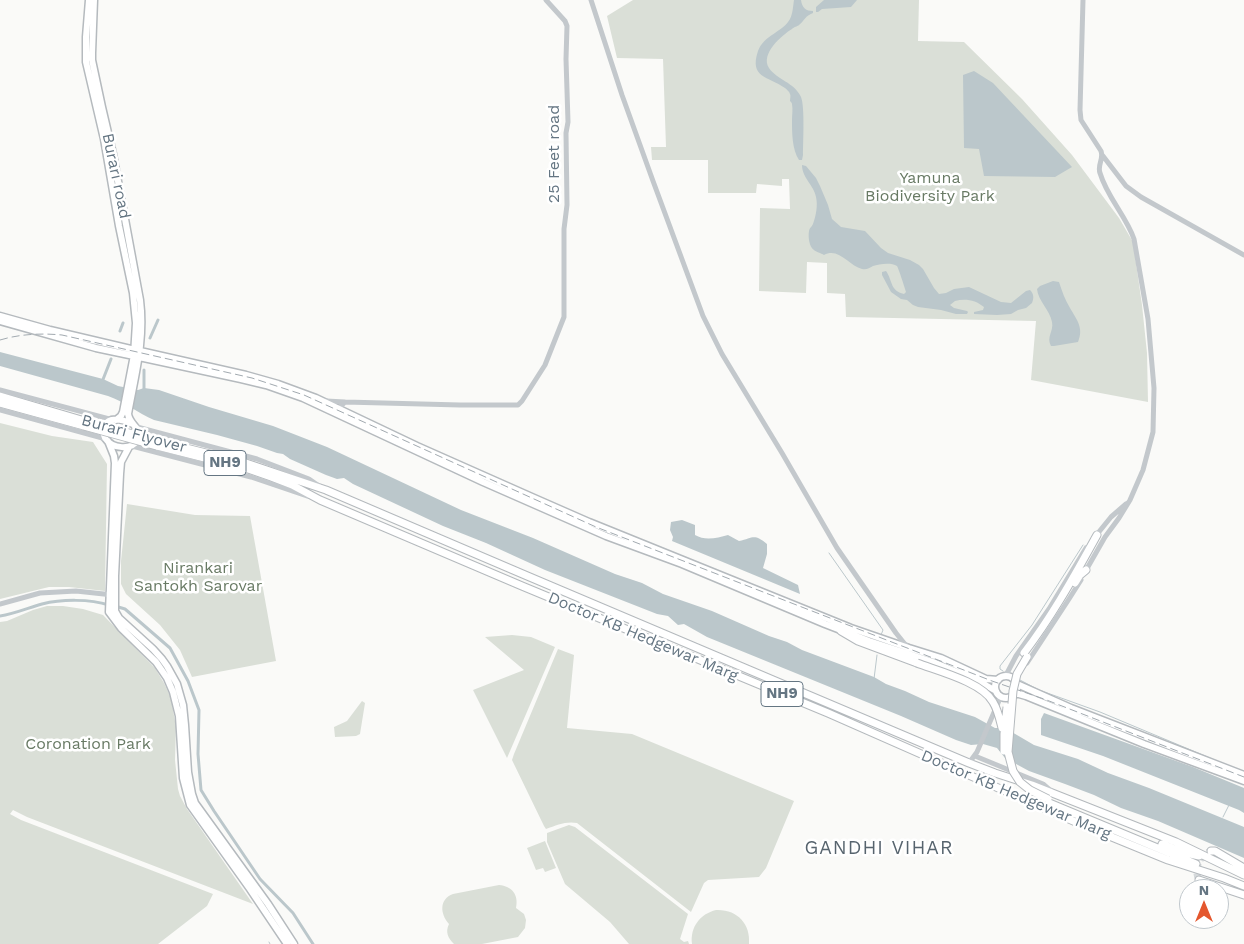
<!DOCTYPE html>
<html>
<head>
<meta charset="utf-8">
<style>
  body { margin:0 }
  #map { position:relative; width:1244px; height:944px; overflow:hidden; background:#fafaf8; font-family:"Work Sans",sans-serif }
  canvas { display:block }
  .north { position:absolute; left:1179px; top:879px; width:50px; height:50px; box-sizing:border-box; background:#fff; border:1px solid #c1c8cd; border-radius:50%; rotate:0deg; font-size:14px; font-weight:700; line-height:20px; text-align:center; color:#657683 }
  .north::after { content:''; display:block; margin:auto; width:18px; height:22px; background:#e4572e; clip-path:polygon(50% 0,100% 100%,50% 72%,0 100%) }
</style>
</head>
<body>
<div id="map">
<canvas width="1244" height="944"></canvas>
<div class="north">N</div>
</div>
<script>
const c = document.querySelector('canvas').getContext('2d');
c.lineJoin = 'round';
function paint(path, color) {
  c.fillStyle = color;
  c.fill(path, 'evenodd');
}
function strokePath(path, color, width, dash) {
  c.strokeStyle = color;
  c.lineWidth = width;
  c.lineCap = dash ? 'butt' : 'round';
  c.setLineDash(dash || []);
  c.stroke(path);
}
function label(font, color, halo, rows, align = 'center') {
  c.font = font + ' "Work Sans",sans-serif';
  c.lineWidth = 5;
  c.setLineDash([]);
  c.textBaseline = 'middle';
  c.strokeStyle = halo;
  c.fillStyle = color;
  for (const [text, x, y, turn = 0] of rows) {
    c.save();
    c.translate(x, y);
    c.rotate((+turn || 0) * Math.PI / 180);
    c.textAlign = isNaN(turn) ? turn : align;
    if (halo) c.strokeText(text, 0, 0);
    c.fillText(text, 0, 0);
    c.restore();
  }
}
const green = new Path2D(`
  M633,0H919L918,41L964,42L1022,99L1072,155L1119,218L1133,242L1142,305L1147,353L1148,402L1031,380L1036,321L846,317L845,294L827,293V263L807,262L806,293L759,291L760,208L790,209L789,179H782V186L757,184L756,193H708V160H652L651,147H666L663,59L617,58L607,16Z
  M0,423L52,436L93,442L107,464L105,591L69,587H49L0,599Z
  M127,504L195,515L250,516L276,661L192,677L180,650L160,625L126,594L121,584V561Z
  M47,606H63L83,609L103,615L155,668L164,683L171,698L176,727L175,760L178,789L180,796L187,809L253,904L27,817L13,810L10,814L21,820L213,894L207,906L158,944H0V622L7,621L33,610Z
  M512,635L531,637L555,647L507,758L473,690L524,670L485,637Z
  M558,649L574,655L567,728L632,734L794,801L766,868L759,877L708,880L704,883L691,912L577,823C566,821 557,825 546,829L544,826L512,760L514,754Z
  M362,701L365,703L360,734L356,736L335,737L334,727L347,721Z
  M569,825L575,827L688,914L680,939L684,942L688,941L689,944H629L610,922L565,884L547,842V833Z
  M545,841L556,868L545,872L543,868L536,870L527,848Z
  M499,885C512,886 519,895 516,908L524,914L526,920L525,928L518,937L482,944H454C448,938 445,932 449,924C440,914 439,899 453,894Z
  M716,910C737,909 751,924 749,944H692C690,927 700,914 716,910Z`);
const water = new Path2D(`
  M794,0H801C802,8 806,11 813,11V13C805,16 805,20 799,25C798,26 794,27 792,29C782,35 760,54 769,68C777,80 794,82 801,97C805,107 803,143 803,155L802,160H799C792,149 792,133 792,120C792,115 793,109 792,104C792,103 791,102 790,101C790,98 791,96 790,94C789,91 787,90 785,88C768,76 749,78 758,51C764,35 783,32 790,19C793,13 793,6 794,0Z
  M824,0H857L851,7L822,9L818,12H816V7Z
  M974,71L993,83L1072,167L1055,177L984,176L979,149L964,148L963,75Z
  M802,165L806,166L816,178L820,186L828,205L832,219L841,227L865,231L881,248L888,253L910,260L919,265L923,269L934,288L939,294L946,293L954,289L969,287L1001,302L1011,303L1026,291L1030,290C1034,294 1034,298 1032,303L1026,308L1018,310L1011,314L997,315L974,314V312L983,310L984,307C976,300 965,298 955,301L950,305L954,308L967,311L968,312L967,314H956L941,310L918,307L913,305L907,300L901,299L891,292L882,275V272L886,271C893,281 890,291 904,294L906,292C905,288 898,267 897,266C891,262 879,264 873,266C869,268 867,270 862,269C849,266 839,247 824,255C821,253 816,252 814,250C809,247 808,236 809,231C810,227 811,228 813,224C816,216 818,205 816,197C814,185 802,178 802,165Z
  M1053,281L1059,282C1062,291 1065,300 1070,308C1077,320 1084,328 1078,342L1054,346H1051C1046,337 1054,331 1052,322C1050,310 1038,301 1037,289L1040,286Z
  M0,352L103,379L118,386L138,390L144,388L159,390L209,407L273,426L327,447L461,510L533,538L615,574L642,583L663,594L712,611L769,636L787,642L802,650L874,677L886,684L905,691L929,702L975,717L995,728H1005L1034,745L1078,759L1108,773L1149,788L1244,827V858L1158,821L1121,808L1094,795L1065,784L1029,771L1005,758L997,748L983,744L971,745L956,740L901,716L707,637L684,624L678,625L668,616L657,614L545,570L486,543L443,526L353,484L344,478L337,479L326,475L290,459L283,454L277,453L257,446L217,435L154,420C138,413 125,402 108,396L0,366Z
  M682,520L695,525V535C705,541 717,538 728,535L739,541C753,538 754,533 767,544V554L763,568L798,585L800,594L672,541L673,537L670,530L671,522Z
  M1044,713L1193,767L1244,788V813L1239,810L1103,756L1041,735V719Z`);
const stream = new Path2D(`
  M829,553L883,630L881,635
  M1003,671L1000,669V666L1032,625L1083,545
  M874,679L877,655
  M1020,680L1039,690L1100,712L1229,766
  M1223,817L1229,805
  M269,942L270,944`);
const canal = new Path2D(`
  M120,331L123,323
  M150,338L158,320
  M144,370V391
  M102,382L111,359
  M115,606L125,609L170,648L188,681L199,710L198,754L201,790L214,811L260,879L293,913L313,944
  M0,616C14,614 28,608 42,604C62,599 90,599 109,605`);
const highwayTunnel = new Path2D(`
  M1199,880C1193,869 1200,855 1211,851`);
const minor = new Path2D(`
  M591,0L622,95L653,181L703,316L722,354L782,453L837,548L896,633L908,648
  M1083,0L1080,110L1081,120L1101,151C1104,159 1097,165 1100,173C1107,197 1126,216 1134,239L1148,319L1154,388L1153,432L1143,470L1130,500L1119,518L1105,537L1085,572
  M1103,156L1126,186L1141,197L1244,255
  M0,390L113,420
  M326,401L345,402
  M0,410L106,439
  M337,410L345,402L460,405H518L522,401L545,365L564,317V229L567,205L566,133L568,122L566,59L567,26L565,21L546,0
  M137,427L257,459L309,479L319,486
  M132,446L251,477L307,496
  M1094,538L1111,517L1126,504
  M0,604L40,593L76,591L113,595
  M1027,663L1069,599L1081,580
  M1005,677L1016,656L1049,609L1086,548
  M975,756L1043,784L1051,791
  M969,763L977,752L1001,696`);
const major = new Path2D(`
  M89,0L86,37V62L104,139L119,226L133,293L136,323L134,355L123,412L121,416L116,420
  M94,0L92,53V60L102,107L113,154L140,300C145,340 135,375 128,414C130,426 141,426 138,439C132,451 112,449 105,438C103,434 103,430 104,426C110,415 124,420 133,424
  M0,316L50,330L135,350
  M0,321L96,348L134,356
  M140,351L246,375L278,384L316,398L417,446L532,497L589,522L851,628L909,648L941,658L986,679L998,680
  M139,357L241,379L266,385L303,398L483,482L606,536L682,564L825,624L869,641L933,662L980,682L996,691
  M108,441L114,456L115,463L109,612L121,628L156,662L167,678L173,692L179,716L183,778L190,805L250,889L287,944
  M129,447L121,462L120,474L115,576V611L119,618L153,649L162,659L167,666L177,684L183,705L185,725L188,772L192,794L195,803L268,904L294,944
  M995 687a11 11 0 1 1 22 0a11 11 0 1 1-22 0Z
  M1017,684L1071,708L1244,775
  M1015,694H1019L1026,696L1144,744L1244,781`);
const highway = new Path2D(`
  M0,396L85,421
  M0,403L84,426
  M158,441L246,463L326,490L525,575L969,763L995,773L1032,785L1176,842L1244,875
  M157,446L248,469L271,477L292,485L320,500L522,586L828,713L1080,824L1168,860L1224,878L1244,886
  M1075,583L1080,575L1086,570
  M841,631L858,641L917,663
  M1024,653C1050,619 1071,582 1092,544L1097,535
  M1042,800L1196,864
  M1162,844L1182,852L1199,856
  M1211,851H1215L1244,868
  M1199,880L1244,895`);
const rail = new Path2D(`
  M0,340C20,334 41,333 62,335L252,378L304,395L596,527L992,681L1044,699L1244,777`);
const highwayBridge = new Path2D(`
  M85,421L158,441
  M84,426L157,446
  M1027,657L1017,674L1013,691L1008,752L1013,771L1020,782L1030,790L1048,799
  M917,663C938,671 982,682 993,702C998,710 1000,720 1002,728
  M1004,751V734L1007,707`);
const shields = [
  [225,463,42],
  [782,694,42]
];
const shieldNames = [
  ["NH9",225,463],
  ["NH9",782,694]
];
const streetNames = [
  ["25 Feet road",554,154,-90],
  ["Burari road",116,176,78],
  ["Burari Flyover",134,434,15],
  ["Doctor KB Hedgewar Marg",643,637,23],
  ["Doctor KB Hedgewar Marg",1016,795,23]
];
const parkNames = [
  ["Yamuna",930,178],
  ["Biodiversity Park",930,196],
  ["Nirankari",198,568],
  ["Santokh Sarovar",198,586],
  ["Coronation Park",88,744]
];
const quarterNames = [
  ["GANDHI VIHAR",879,848]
];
paint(green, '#dadfd7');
paint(water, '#bbc7cb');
strokePath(stream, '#bbc7cb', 1);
strokePath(canal, '#bbc7cb', 3);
strokePath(highwayTunnel, '#d5d9db', 7, [7, 3.5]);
strokePath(major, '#b5babe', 9);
strokePath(highway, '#b4b9bd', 9);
strokePath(minor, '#c3c8cc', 5);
strokePath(major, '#fff', 6);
strokePath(highway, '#fff', 7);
strokePath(rail, '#a2aab0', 1, [8, 4]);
strokePath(highwayBridge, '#b4b9bd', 9, []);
strokePath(highwayBridge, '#fff', 7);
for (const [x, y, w] of shields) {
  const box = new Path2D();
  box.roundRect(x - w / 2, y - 12.5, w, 25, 4);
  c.fillStyle = '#fff';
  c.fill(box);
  strokePath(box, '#657683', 1);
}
label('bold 15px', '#657683', null, shieldNames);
label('16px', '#657683', '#fff', streetNames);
label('16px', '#687a64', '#fff', parkNames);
c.letterSpacing = '1px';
label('19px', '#57646e', '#fff', quarterNames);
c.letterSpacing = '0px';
</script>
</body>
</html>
